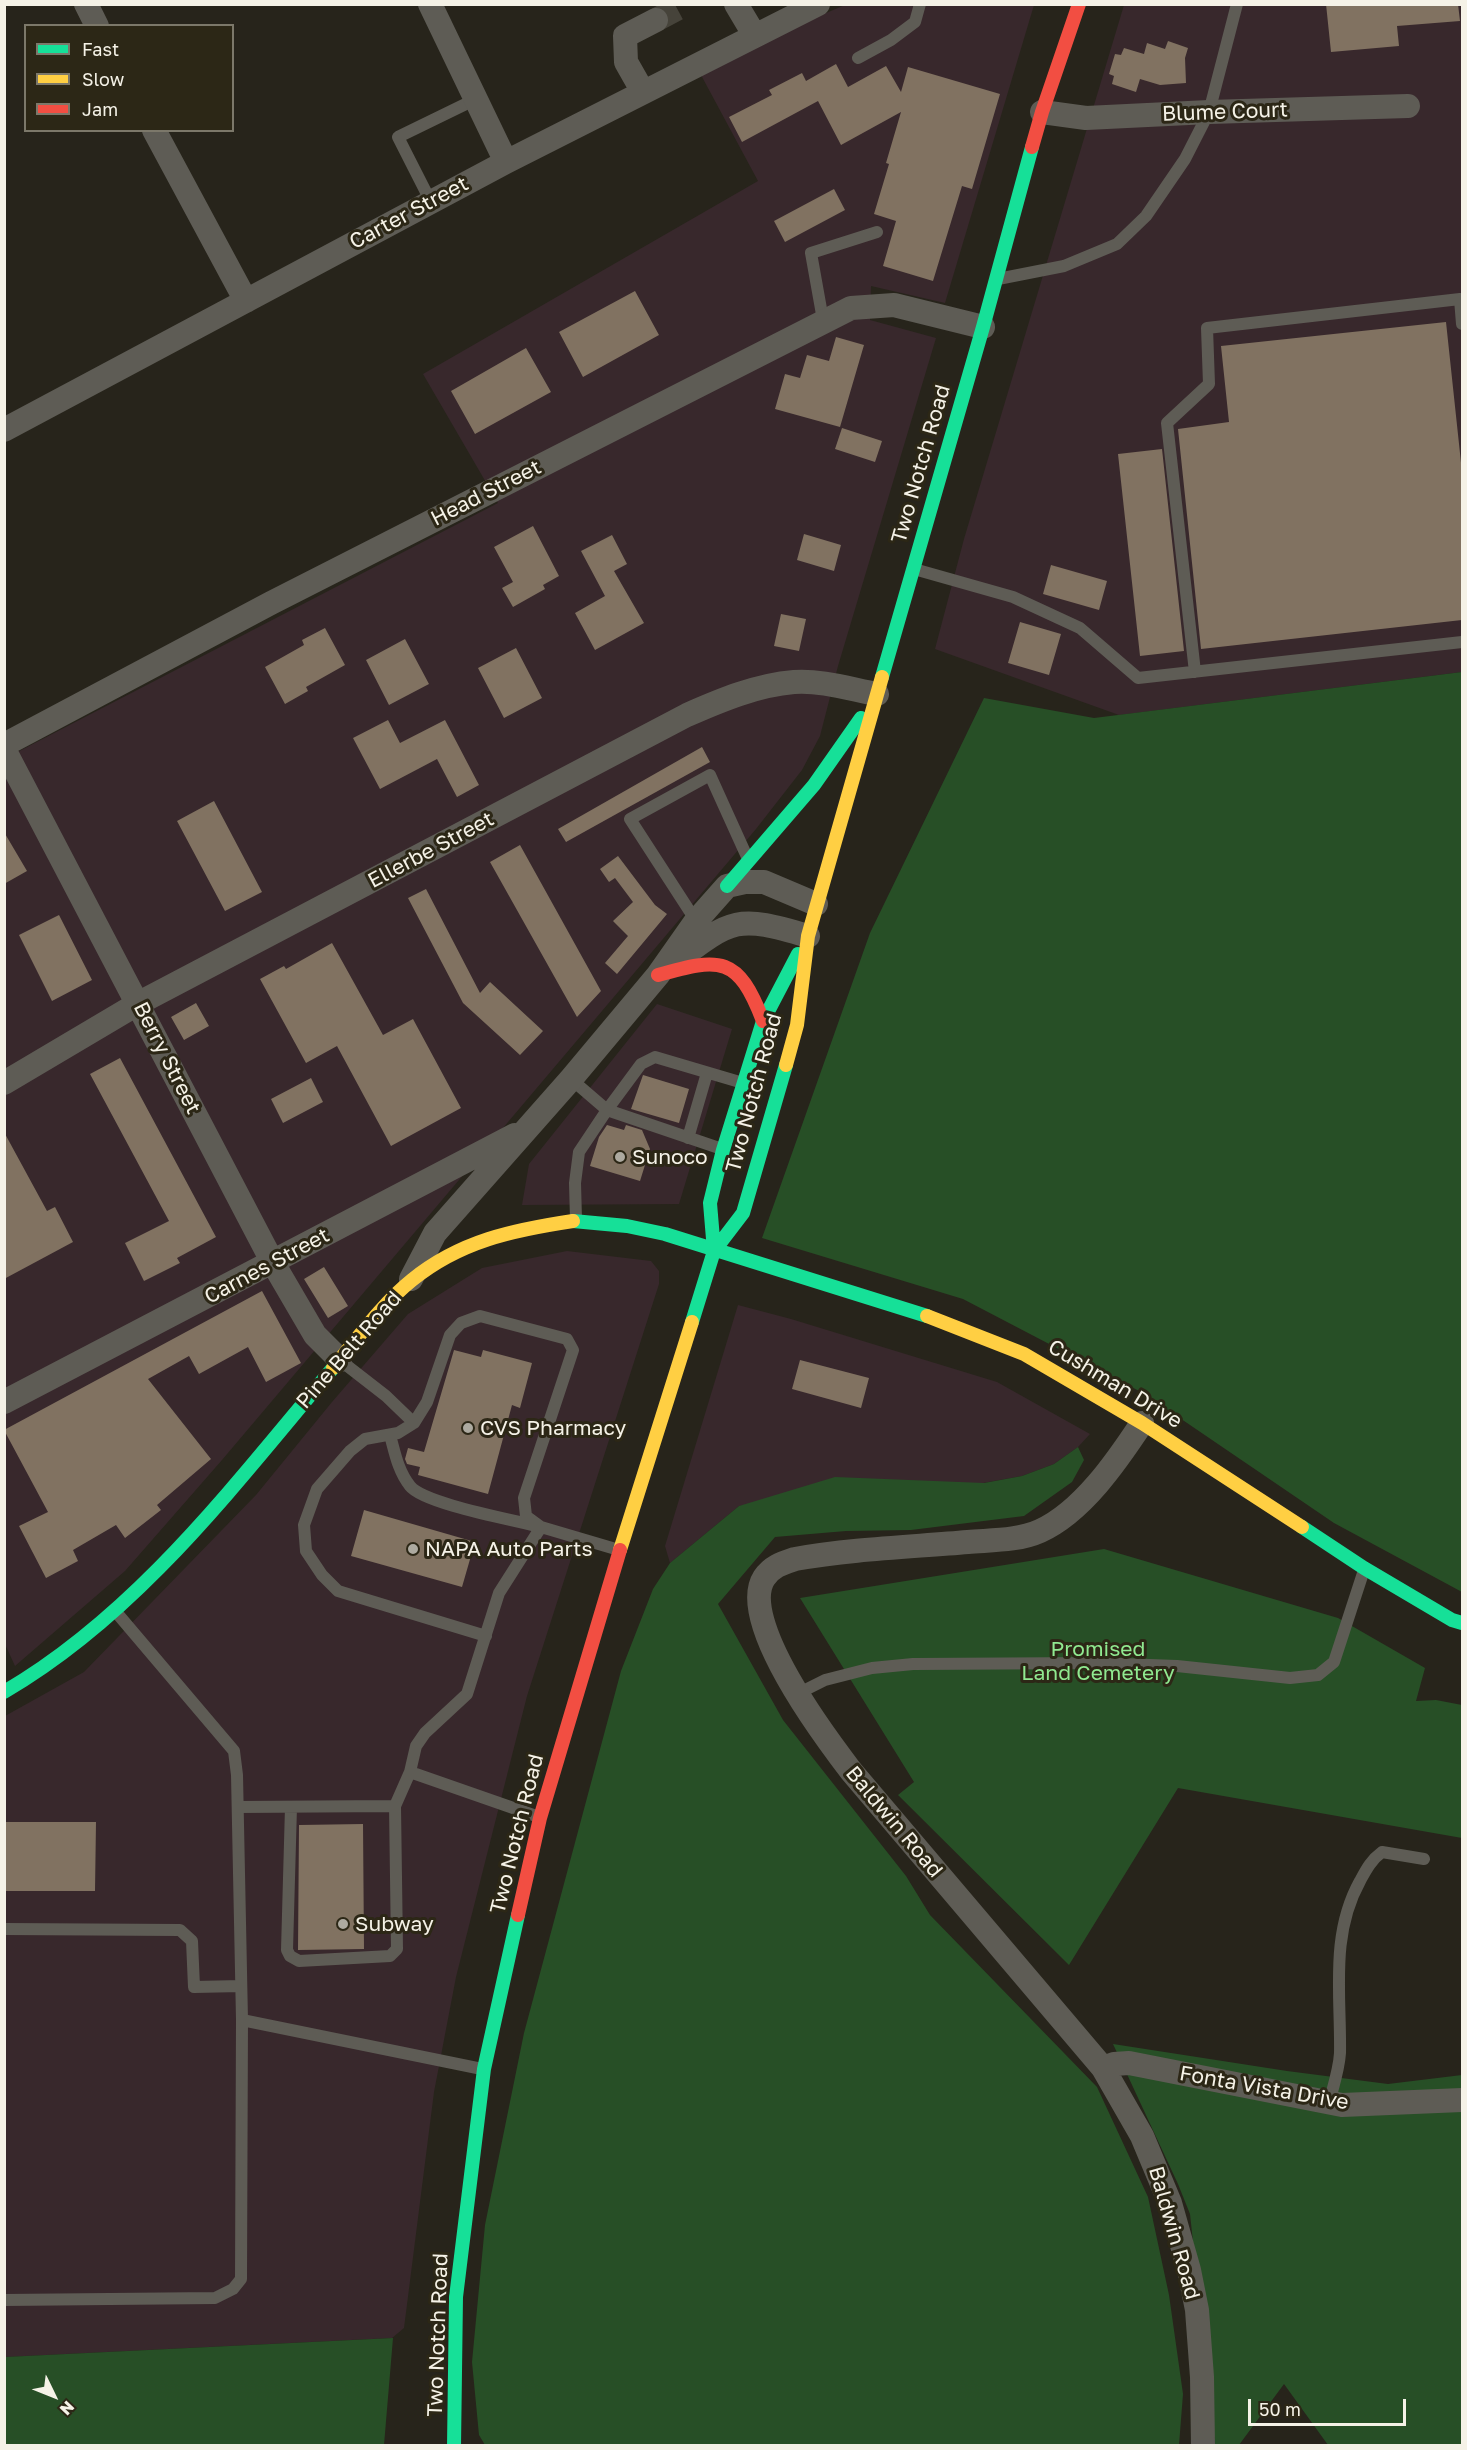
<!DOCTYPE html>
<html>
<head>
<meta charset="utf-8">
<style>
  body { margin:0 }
  #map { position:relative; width:1467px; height:2450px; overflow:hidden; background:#27241b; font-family:"Golos Text",sans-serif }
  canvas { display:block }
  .frame { position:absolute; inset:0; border:6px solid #f5f2e7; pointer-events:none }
  .legend { position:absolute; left:24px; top:24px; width:210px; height:108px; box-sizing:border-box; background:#2c2716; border:2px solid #7c786a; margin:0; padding:8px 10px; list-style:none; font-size:18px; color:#f5f2e7 }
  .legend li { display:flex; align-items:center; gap:12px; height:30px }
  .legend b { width:30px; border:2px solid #7c786a }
  .north { position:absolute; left:24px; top:2366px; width:60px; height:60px; -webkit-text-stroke:4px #2c2716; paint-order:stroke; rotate:133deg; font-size:16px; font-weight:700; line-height:24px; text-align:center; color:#f5f2e7 }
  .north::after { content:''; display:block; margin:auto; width:21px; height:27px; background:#f5f2e7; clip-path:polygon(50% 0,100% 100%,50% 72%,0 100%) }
  .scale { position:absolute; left:1248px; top:2399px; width:158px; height:27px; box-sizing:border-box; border:3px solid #f5f2e7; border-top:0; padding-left:8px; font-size:18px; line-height:21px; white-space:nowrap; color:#f5f2e7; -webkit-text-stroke:4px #2c2716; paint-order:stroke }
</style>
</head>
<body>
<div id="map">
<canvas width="1467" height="2450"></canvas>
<div class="frame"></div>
<ul class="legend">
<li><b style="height:8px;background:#16e098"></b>Fast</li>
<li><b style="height:8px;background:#ffcf43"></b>Slow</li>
<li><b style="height:8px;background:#f24e42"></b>Jam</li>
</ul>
<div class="north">N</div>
<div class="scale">50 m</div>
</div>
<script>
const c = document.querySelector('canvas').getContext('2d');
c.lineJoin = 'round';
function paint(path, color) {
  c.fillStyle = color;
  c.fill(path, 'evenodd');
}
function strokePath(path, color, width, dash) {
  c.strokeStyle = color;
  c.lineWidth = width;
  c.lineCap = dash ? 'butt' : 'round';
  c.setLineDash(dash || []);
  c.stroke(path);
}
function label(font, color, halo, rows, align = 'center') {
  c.font = font + ' "Golos Text",sans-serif';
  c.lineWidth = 6;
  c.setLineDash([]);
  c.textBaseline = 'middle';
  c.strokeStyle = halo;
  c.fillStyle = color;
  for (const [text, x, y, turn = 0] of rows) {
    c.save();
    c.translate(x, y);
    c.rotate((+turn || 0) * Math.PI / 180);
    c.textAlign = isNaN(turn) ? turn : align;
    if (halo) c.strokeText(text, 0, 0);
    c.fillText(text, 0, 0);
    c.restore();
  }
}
const commercial = new Path2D(`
  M845,5H1034L945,303L871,286L870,320L936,338L838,666L820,736L802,770L756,829L222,1460L125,1571L15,1666L4,1642V759L498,503L423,374L758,181L701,75L786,30Z
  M1124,5H1462V672L1119,715L935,649L964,539Z
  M657,1004L732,1029L679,1204L522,1205L529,1164Z
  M567,1251L651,1261L659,1271V1284L527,1696L456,1977L434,2092L404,2328L392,2338L5,2357V1716L84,1672L256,1495L332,1402L408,1314L482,1268Z
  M738,1305L791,1319L997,1382L1090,1434L1078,1447L1054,1464L1022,1476L983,1483L739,1506L670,1563L665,1546Z`);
const green = new Path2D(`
  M1462,672V1592L1334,1523L1143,1393L963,1299L762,1238L870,933L984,698L1094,718Z
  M1078,1447L1084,1460L1072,1482L1024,1516L911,1530L846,1531L775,1537L718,1604L783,1720L906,1876L930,1915L1097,2087L1148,2197L1169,2295L1183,2394L1179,2445H485L479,2435L472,2362L485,2225L524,2033L621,1671L653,1589L670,1563L739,1506L835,1477L984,1483L1022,1476L1054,1464Z
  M1104,1549L1338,1618L1425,1668L1416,1701L1436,1700L1462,1705V1838L1178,1788L1069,1965L898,1795L914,1782L800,1598Z
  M1113,2044L1287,2071L1388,2084L1462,2075V2445H1328L1284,2384L1239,2445H1215L1190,2214L1178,2184Z
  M393,2338L384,2445H5V2357Z`);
const building = new Path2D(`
  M1326,4H1458L1460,21L1397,26L1399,46L1331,52Z
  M1168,41L1188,48L1185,58L1186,83L1160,85L1140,79L1136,92L1112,84L1114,76L1109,74L1115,54L1121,55L1124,48L1144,54L1147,43L1165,49Z
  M836,64L848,87L886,66L901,92L908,67L1000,94L972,189L962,186L933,281L883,266L896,221L874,214L889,164L886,163L901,112L841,145L818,101L742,142L729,117L772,95L769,90L802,73L806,81Z
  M834,189L845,210L785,242L774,221Z
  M635,291L659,335L583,377L559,332Z
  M1446,322L1462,472V620L1201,649L1178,429L1229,422L1221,346Z
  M836,337L864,345L840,427L775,409L785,374L800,378L807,355L829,361Z
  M526,348L551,392L475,434L451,391Z
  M842,428L882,441L875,462L835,449Z
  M1162,449L1184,651L1140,656L1118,454Z
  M533,526L559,576L543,585L545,589L513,607L502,588L513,582L494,547Z
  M804,534L841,545L834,571L797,560Z
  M612,535L627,564L614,571L644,623L595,650L575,613L605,596L581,551Z
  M1051,565L1107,581L1099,610L1043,594Z
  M781,614L806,619L799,651L774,646Z
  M1020,622L1061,634L1049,675L1008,663Z
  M325,628L345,665L306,687L308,691L285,704L265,667L304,645L302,640Z
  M405,639L429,684L389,705L366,660Z
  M516,648L542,698L504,718L478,668Z
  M388,720L400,743L445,720L479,785L457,797L437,759L380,789L353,738Z
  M702,747L710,762L566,842L558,829Z
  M214,801L262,892L225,911L177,821Z
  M4,832L27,871L4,884Z
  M520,845L601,991L577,1017L490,862Z
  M618,856L655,905L667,914L617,974L605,963L628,936L613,921L633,902L615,878L609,882L600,869Z
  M426,889L480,993L490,982L543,1031L520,1055L463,1003L408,898Z
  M59,915L92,980L52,1001L19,935Z
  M332,943L383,1035L413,1019L461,1108L391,1146L337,1046L306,1063L260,979L284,966L286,969Z
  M196,1003L209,1026L184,1040L171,1017Z
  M120,1058L216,1237L177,1258L180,1263L144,1281L125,1243L169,1221L90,1074Z
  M643,1075L689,1089L679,1123L631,1109Z
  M311,1078L323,1102L283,1123L271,1099Z
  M607,1125L624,1130L626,1125L642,1130L650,1149L640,1181L590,1166L599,1137Z
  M4,1132L47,1211L55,1207L73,1242L4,1279Z
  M324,1267L348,1306L328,1318L304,1279Z
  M262,1291L301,1363L266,1382L248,1347L199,1374L189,1356L148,1379L211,1459L157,1505L161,1510L125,1538L116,1525L73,1550L78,1561L46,1578L19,1526L48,1512L4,1430Z
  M454,1350L481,1357L483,1350L532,1363L520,1408L512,1405L488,1494L418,1475L420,1467L407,1464L405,1459L408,1448L424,1452Z
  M800,1360L869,1378L861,1408L792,1389Z
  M364,1510L475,1542L462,1587L351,1556Z
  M4,1822H96L95,1891H4Z
  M363,1824L364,1949L298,1950L299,1825Z`);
const streetTunnel = new Path2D(`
  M656,20L686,4`);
const lane = new Path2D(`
  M858,58L891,40L915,22L920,4
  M431,202L398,137L476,99
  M998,279L1064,266L1117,244L1146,216L1185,159L1209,112L1237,4
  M823,320L811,253L877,232
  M914,569L1013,597L1080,628L1138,678L1462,642
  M1195,672L1167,423L1209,384L1207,328L1460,299L1462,324
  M696,921L630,819L710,775L748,859
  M571,1079L607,1110L579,1152L575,1183L576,1219
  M688,1138L707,1073
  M722,1149L607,1110L641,1064L655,1057L743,1083
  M341,1361L386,1396L414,1423
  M486,1636L338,1591L322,1575L306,1551L304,1525L317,1489L350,1451L365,1439L398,1433L414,1423L427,1402L450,1335L461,1323L480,1316L567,1339L573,1350L524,1498L526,1516L541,1527L619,1550
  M797,1694L825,1680L872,1668L913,1664L1095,1663L1177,1666L1290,1678L1318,1675L1334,1662L1364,1570
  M410,1772L539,1817
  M238,1807L395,1806
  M291,1807L287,1950L290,1956L299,1961L390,1956L397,1949L395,1806L410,1772L416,1746L425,1733L467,1694L499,1593L541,1527C515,1520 424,1504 410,1486C398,1471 395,1453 390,1435
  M4,1929L180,1930L192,1941L194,1987L241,1986
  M242,2020L482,2069
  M1329,2103C1333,2087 1339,2070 1340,2053C1341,1994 1330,1935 1360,1881C1366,1870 1371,1860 1382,1852L1424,1859
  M4,2300L215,2298L233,2289L241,2279L242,2020L237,1775L234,1751L116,1612`);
const street = new Path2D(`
  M86,4L97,26
  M430,4L506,162
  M736,4L755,36
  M643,92L626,62L625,36L656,20
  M1042,112L1086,118L1209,112L1408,106
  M154,130L246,301
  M4,430L506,162L818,4
  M4,745L271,603L851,308L894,305L983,327
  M4,749L273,1263L315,1335L340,1360
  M675,962C733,918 737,915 808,936
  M4,1083L139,1003L687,715C721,700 757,685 794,682C821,680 850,689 877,694
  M411,1279L435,1233L571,1079L658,975L696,921L727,886L745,882H764L816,904
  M4,1402L515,1135
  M1142,1423C1117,1461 1082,1512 1040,1531C1018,1541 990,1540 968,1542C910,1547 851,1549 795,1559C783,1563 772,1566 764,1578C737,1620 825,1737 851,1771L1103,2068L1142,2136L1170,2203L1189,2270L1197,2310L1202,2377L1203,2446
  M1103,2068L1114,2064L1129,2063L1342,2105L1462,2100`);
const fast = new Path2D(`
  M882,677L983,327L1032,147
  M727,886L814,785L861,718
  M573,1221L627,1226L665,1234L927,1316
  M714,1251L710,1203L723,1150L763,1021L798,954
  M692,1322L714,1251L743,1213L786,1065
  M1302,1527L1364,1568L1452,1620L1462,1623
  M4,1692C138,1614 234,1485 333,1368
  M454,2446L456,2297L484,2069L518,1915`);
const slow = new Path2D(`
  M786,1065L797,1025L808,936L882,677
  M927,1316L1024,1354L1142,1423L1302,1527
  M333,1368C357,1339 382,1304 412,1280C460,1241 513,1230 573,1221
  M620,1550L692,1322`);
const jam = new Path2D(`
  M1032,147L1042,112L1079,4
  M658,975C721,957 738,956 763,1021
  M518,1915L540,1818L620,1550`);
const markers = [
  [620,1157,6,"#adaaa0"],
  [468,1428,6,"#adaaa0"],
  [413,1549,6,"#adaaa0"],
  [343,1924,6,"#adaaa0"]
];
const streetNames = [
  ["Blume Court",1225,112,-2],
  ["Carter Street",409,213,-28],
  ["Two Notch Road",921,464,-74],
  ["Head Street",486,493,-27],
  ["Ellerbe Street",431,850,-28],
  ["Berry Street",167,1058,63],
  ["Two Notch Road",754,1093,-75],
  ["Carnes Street",267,1266,-28],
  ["Pine Belt Road",349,1350,-49],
  ["Cushman Drive",1115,1384,31],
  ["Baldwin Road",894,1822,50],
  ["Two Notch Road",517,1834,-76],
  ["Fonta Vista Drive",1264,2088,10],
  ["Baldwin Road",1174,2233,74],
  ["Two Notch Road",438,2335,-88]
];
const poiNames = [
  ["Sunoco",632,1157],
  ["CVS Pharmacy",480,1428],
  ["NAPA Auto Parts",425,1549],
  ["Subway",355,1924]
];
const parkNames = [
  ["Promised",1098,1649],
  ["Land Cemetery",1098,1673]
];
paint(commercial, '#38282c');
paint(green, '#274f26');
paint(building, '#817261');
strokePath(streetTunnel, '#46433a', 24, [24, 12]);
strokePath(lane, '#5e5c55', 12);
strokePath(street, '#5e5c55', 24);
strokePath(fast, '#16e098', 14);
strokePath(slow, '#ffcf43', 14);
strokePath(jam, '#f24e42', 14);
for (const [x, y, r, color] of markers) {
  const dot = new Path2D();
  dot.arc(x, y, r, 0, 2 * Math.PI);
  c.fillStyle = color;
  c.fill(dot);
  strokePath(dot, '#2c2716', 2);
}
label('21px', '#f5f2e7', '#2c2716', streetNames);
label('21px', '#f5f2e7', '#2c2716', poiNames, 'left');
label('21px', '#90e990', '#2c2716', parkNames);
</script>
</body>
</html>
